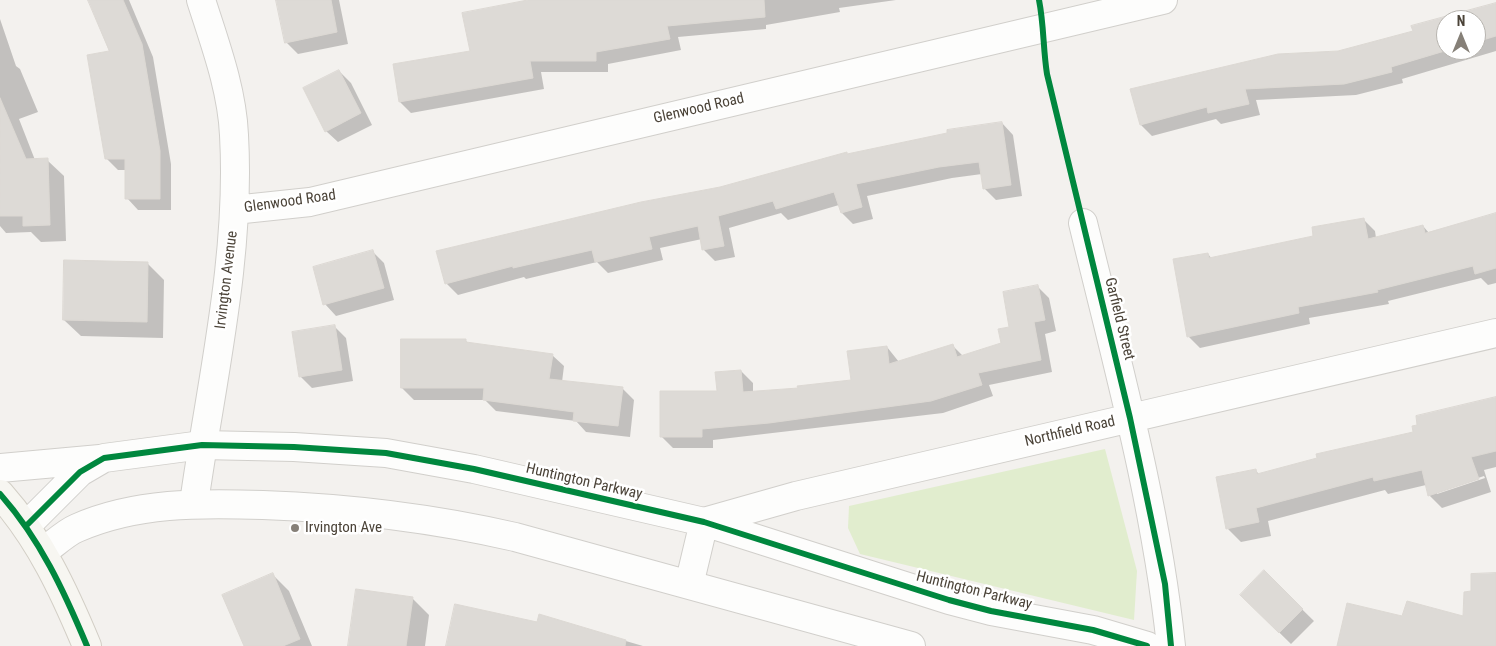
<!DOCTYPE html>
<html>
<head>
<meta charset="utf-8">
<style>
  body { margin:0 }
  #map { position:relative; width:1496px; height:646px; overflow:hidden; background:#f3f1ee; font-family:"Roboto Condensed",sans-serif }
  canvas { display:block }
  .north { position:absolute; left:1436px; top:10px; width:50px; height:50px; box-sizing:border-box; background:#fff; border:1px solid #b7b4af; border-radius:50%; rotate:0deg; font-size:14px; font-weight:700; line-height:20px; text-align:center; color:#4b4338 }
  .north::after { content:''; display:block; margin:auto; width:18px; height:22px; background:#868078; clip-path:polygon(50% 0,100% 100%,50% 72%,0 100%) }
</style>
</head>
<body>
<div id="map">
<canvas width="1496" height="646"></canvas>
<div class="north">N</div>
</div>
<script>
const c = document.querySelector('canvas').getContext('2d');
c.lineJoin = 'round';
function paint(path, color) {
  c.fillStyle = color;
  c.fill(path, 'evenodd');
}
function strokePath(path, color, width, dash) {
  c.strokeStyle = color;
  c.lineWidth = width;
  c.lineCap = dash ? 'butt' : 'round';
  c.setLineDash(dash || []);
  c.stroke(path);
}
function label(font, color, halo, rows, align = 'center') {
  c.font = font + ' "Roboto Condensed",sans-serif';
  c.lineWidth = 5;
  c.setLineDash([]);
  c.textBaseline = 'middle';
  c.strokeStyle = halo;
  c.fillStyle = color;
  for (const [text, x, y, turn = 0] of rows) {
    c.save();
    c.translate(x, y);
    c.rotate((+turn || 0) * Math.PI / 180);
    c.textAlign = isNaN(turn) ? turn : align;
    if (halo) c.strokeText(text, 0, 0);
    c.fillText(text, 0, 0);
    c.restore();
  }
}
const green = new Path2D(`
  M1105,449L1137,571L1134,620L860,554L848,528L849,506Z`);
const shadow = new Path2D(`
  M89,0H129L153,57L171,164V210H138L127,198V170H118L106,158L111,52Z
  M278,0H339L348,44L298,54L286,42Z
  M610,0H896L839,8L840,12L766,25V29L678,37L681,50L608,64V72H541L544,89L411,113L400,102L472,52Z
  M1496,5V51L1402,79L1403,83L1356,95L1256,100L1260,115L1221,124L1216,119L1152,136L1141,125L1339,52L1414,32L1413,27ZM1446,20H1476V50H1446Z
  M0,19L16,66L20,69L38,112L19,119L35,160H47L64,176L66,241L41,242L31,232L6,233L0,226Z
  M339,71L351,83L372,125L338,142L326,131Z
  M1002,123L1013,135L1022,196L996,200L984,188L982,174L952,178L867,196L873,219L853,224L842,213L839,205L788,220L781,213L729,228L735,257L715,261L704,250L702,239L660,248L663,260L608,273L597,262L526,279L524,277L458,295L446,283L721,188L848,155Z
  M1496,214V283L1488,285L1481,278L1388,301L1389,304L1309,318L1310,324L1200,348L1188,336L1208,254L1212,259L1315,237L1363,219L1375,231L1376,238L1423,226L1429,233Z
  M373,252L384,263L394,300L336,316L325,304Z
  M147,263L164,280L163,338L81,336L64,320Z
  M1038,287L1049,298L1056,331L1045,334L1052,372L989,385L993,396L943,413L713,440V448H673L661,436L718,393L741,371L753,383V392L799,389L853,381L887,347L899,362L952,345L963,356L1002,344Z
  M334,326L346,338L353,381L312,388L300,376Z
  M465,340L469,344L552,355L564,366L562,382L622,388L634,400L630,437L586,432L576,421L496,411L485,400H414L402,388Z
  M1496,398V467L1484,470L1491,492L1442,508L1429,495L1426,485L1388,494L1385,490L1268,521L1271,536L1241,542L1228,529L1255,470L1260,475L1415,433ZM1484,476L1485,478L1437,494V492Z
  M1264,572L1314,621L1291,644L1241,595Z
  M273,575L289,591L312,646H245Z
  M412,598L429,615L425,646H349Z
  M540,616L643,646H447L538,623Z`);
const building = new Path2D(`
  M88,0H123L142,44L160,151V199H125V159H105L87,55L109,51Z
  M276,0H331L337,32L285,43Z
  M528,0H764L765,17L667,26L670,39L596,52V61H530L533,78L399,102L393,64L470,51L462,13Z
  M1496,3V36L1476,42V20H1446V50H1448L1391,67L1392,72L1344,84L1245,89L1249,104L1208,113L1207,107L1140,125L1130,89L1278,54L1338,51L1413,31L1411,26Z
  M339,70L361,113L325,132L303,88Z
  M0,98L26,159L48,158L50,225L23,226V216H0Z
  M1002,122L1011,185L983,189L979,162L939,167L856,184L862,207L841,213L834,192L776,209L773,201L718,216L724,246L702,250L698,226L649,237L652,249L601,261L595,262L592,250L513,268V266L445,284L436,251L641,202L720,187L847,152V154L947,133V130Z
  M1496,213V268L1475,274L1473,266L1377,290L1378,292L1298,307L1299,313L1187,337L1173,259L1208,253L1209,258L1313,236L1312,227L1364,218L1368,239L1423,225L1425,233Z
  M373,250L384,288L323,305L313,267Z
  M64,260L148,262L147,322L63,320Z
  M1038,285L1045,320L1034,322L1041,360L978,373L982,385L931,401L769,423L702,429V437H660V391H717L715,372L741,370L743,392L798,388L797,386L851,380L847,351L887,346L889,364L953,344L957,357L1001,343L998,329L1009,327L1003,292Z
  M335,325L342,370L299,377L292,332Z
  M401,339H466V342L553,354L549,379L623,387L618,426L573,421L574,412L483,400L484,388H401Z
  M1496,397V451L1471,457L1479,479L1428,496L1422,470L1374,481L1373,477L1256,508L1259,522L1226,529L1216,477L1256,469L1257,474L1317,458L1316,454L1413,432L1412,426L1417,425L1416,416Z
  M1264,570L1303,609L1279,633L1240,595Z
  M273,573L300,639L283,646H244L222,595Z
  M1496,573V646H1337L1347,603L1402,616L1407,601L1463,616L1464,592L1471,591V574Z
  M356,589L413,597L406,646H348Z
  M455,604L537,622L539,614L626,640L625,646H446Z`);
const minor = new Path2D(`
  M234,210L310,202L1163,0
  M1083,223C1117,363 1156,503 1171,646
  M194,503C211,381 241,259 234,135C232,89 215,44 201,0
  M704,522L796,496L1496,333`);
const tertiary = new Path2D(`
  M0,468L100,459
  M26,526L80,472L104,458L202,445L294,447L386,453L474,469L704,522L949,600L991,611L1093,630L1147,646
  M43,552C53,545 65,533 77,528C136,502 200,503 263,505C349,508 432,518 515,537L911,646
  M689,585L704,522`);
const secondary = new Path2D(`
  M0,494C40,539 64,591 87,646`);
const cycleway = new Path2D(`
  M1039,0C1044,25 1043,49 1047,74L1130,418L1165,584L1171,646
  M0,494C40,539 64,591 87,646
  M26,526L80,472L104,458L202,445L294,447L386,453L474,469L704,522L949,600L991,611L1093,630L1147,646`);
const markers = [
  [295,528,5,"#868078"]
];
const streetNames = [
  ["Glenwood Road",699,109,-13],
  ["Glenwood Road",290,202,-8],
  ["Irvington Avenue",227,280,-83],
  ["Garfield Street",1119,319,76],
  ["Northfield Road",1070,432,-13],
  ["Huntington Parkway",584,482,13],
  ["Huntington Parkway",974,591,14]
];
const poiNames = [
  ["Irvington Ave",305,528]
];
paint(green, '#e1edce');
paint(shadow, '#0003');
paint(building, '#dddad6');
strokePath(building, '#dcd8d3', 1);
strokePath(minor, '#d1cfcb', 30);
strokePath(tertiary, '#d1cfcb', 30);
strokePath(secondary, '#d2cec5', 30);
strokePath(minor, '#fdfdfc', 28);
strokePath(tertiary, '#fdfdfc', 28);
strokePath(secondary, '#f7f6f1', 28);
strokePath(cycleway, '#00873e', 6);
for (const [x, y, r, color] of markers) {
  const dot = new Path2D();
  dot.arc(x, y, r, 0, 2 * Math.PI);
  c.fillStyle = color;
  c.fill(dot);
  strokePath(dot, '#fff', 2);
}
label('15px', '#4b4338', '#fff', streetNames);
label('15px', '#4b4338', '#fff', poiNames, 'left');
</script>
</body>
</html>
